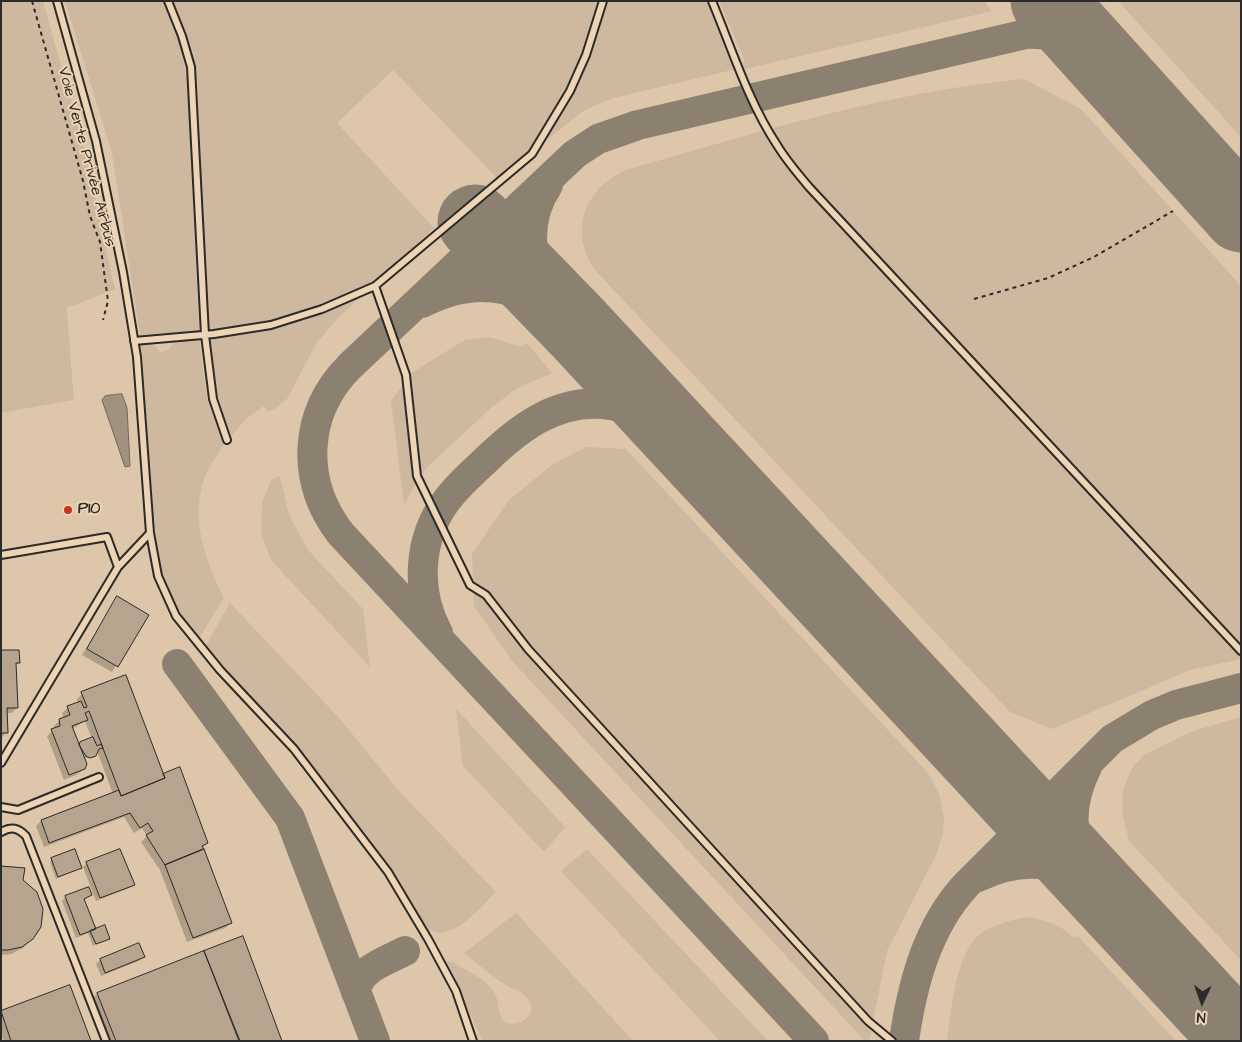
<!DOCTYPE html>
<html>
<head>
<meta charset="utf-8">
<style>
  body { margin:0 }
  #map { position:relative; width:1242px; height:1042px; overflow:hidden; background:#edd4b5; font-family:"Architects Daughter",sans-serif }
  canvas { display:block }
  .frame { position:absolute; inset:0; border:2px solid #2b2b2b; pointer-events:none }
  .north { position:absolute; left:1177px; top:977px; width:50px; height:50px; -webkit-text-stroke:4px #edd4b5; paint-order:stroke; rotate:183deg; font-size:14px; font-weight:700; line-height:20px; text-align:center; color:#2b2b2b }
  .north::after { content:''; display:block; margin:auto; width:18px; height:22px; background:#2b2b2b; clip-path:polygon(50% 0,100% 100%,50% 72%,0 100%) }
</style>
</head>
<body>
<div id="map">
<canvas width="1242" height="1042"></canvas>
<div class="frame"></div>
<div class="north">N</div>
</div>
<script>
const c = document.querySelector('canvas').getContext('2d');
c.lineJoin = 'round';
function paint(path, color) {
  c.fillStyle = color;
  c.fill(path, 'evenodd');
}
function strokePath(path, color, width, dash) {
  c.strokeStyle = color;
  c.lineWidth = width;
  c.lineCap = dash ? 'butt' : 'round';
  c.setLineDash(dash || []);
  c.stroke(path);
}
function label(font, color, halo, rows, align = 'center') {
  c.font = font + ' "Architects Daughter",sans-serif';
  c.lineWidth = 4;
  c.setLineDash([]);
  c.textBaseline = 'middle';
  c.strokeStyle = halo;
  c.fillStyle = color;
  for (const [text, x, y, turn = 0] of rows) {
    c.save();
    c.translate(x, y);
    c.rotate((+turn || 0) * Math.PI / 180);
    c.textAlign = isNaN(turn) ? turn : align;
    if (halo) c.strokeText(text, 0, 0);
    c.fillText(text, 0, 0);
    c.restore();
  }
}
const built = new Path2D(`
  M43,1H1241V1041H1V413L74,400L67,308L115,288L86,153Z`);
const green = new Path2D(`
  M1,1H43L86,153L115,289L67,308L74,400L1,413Z
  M65,1H163L177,32L187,79L199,331L140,335L112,153Z
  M172,1H708L736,69L613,98L583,111L498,179L393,70L337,123L434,228L339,317L317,342L287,399L274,409L267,411L264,406L247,418L231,436L216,398L209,339L196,73L188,40Z
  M719,1H984L992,11L745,69L742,63L745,61Z
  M1118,1H1241V137Z
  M1024,79L1081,109L1241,286V659L1190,670L1052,729L1010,712L595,270C569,231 583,192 623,171C754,133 887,92 1024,79Z
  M490,337L520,347L527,343L552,373L516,389L492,407L425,469L404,504L391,401L413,372L465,340Z
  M177,339H199L207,399L224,444C217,456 207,469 203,482C191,523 206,562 224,598L198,640L180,615L161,574L151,538L141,345L152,343L160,352L167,351Z
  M586,447L626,449L928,773L939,794L944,817L943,833L936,855L887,951L869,1041H865L512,661L474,606L472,554L509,500L553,464Z
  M280,476L289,515L308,550L363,609L370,667L271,560L261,533L262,503L271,480Z
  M230,603L340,719L398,790L496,892C480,907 454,942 429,930L356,822L297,748L205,647Z
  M456,709L565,827L544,852L463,766Z
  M1241,717V960L1129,841L1122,812L1123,790L1132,768L1144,755L1193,731Z
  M587,849L768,1041H720L561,871Z
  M516,913L633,1041H483L446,963L450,961C464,969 487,979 495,994C500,1004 496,1013 506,1023C521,1027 540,1014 527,998C522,991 514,990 508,986C492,977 479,964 464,953Z
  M1026,917C1046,920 1060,924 1074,938L1077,935L1176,1041H947C951,1012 955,963 974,940C986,926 1009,921 1026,917Z`);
const water = new Path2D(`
  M122,394L127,408L130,466L125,467L102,400L105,396Z`);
const shadow = new Path2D(`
  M118,598L147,615L112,672L82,655Z
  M1,651L18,663L14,666L17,707L12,713H6L7,732L1,738Z
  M82,694L163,775L207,843L202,848L231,923L225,928L187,942L160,870L141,842L147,836L142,828L134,833L124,817L44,847L36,826L41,821L113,794L97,751L92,758H83L84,768L78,774L64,780L47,736L55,729L54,726L60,720L64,718L62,713L68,708L78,704L77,699ZM85,721L92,739L78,746L72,729Z
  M52,859L80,868L56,879L50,862Z
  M87,863L133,884L129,888L96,901L83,867Z
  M1,867L36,892L41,905L42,918L38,931L23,948L11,954L1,955Z
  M91,895L84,900L95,930L109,938L93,946L88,933L76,938L62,901L66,897Z
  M242,938L280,1041H108L92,999L97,994Z
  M139,945L143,957L139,961L101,976L96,964L100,960Z
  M69,987L89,1041H4L1,1033V1012Z`);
const taxiway = new Path2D(`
  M548,185C521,225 530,279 563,312
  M422,303C484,271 527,290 578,328
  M438,633C415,591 418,538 447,500C458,485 473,472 487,459C519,428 556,400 603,404C640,407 665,428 692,451
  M177,664L290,818L375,1041
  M1087,767C1060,821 1076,858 1111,902
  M978,877C1019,857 1063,858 1097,890
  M356,992C358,969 386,961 405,951
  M814,1041L341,534C300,481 303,413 350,366L575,154L598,139L638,125L1026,34C1061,32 1083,47 1109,69
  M904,1041C912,985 927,927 966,885L1112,739L1152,715L1176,705L1241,688`);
const runway = new Path2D(`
  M1048,1L1241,215
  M475,222L578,328L1240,1041`);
const building = new Path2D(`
  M117,596L149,615L118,667L87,649Z
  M1,650H19L20,663H16L18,708H7L8,733H1Z
  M126,675L165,778L121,796L89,711L85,713L88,720L72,726L87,764L85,769L69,775L51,729L60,726L59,719L70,715L67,706L81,701L84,708L87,707L81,692Z
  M93,737L97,746L101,744L103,748L99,749L96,756L90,758L86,756L79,745L80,742Z
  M180,767L208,843L202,846L204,849L165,865L146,835L153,831L148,823L140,828L130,813L49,843L41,820L119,790L121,796L165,778L163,774Z
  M75,849L82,868L58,877L51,858Z
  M120,849L135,885L100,898L86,862Z
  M204,849L232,923L193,938L165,865Z
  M1,866L25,868L23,880L37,892L43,909L41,927L33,939L22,947L8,950H1Z
  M89,887L92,895L84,899L96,929L80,935L65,896Z
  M105,925L110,939L96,944L90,931Z
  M243,936L282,1041H240L204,951Z
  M139,943L145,957L105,973L100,959Z
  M204,951L239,1041H116L97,993Z
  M70,985L91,1041H11L1,1011Z`);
const path = new Path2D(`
  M32,1L83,181L90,216L100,242L108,301L103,320
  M974,299L1048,278L1094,257L1173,211`);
const service = new Path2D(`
  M57,1L96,141L123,272L137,357L150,533L158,576L176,616L220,670L294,749L388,872L428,939L456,991L473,1041
  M168,1L182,36L191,67L205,335L213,399L227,440
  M712,1C732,49 748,101 777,145C786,160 798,174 809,187L1241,651
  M375,286L406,375L417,476L470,585L486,595L528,649L868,1021L892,1041
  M134,341L214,334L271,325L322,309L375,286L532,154L570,91L586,55L603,1
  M1,555L107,537L118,567L1,763
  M118,567L150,533
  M1,807L18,810L99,777
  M1,832C12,826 18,828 26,836L106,1041`);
const markers = [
  [68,510,5,"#c8321e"]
];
const streetNames = [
  ["Voie Verte Privée Airbus",86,157,75]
];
const poiNames = [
  ["P10",78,510]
];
paint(built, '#ddc6a9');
paint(green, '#ceb89f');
paint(water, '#a1917f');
strokePath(water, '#72685d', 1);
paint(shadow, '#0003');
strokePath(taxiway, '#8c8070', 30);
strokePath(runway, '#8c8070', 75);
paint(building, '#b7a48e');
strokePath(building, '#2b2b2b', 1);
strokePath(service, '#2b2b2b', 10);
strokePath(path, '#2b2b2b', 2, [4, 4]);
strokePath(service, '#edd4b5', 6);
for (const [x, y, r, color] of markers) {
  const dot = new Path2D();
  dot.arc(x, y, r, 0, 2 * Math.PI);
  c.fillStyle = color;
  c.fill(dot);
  strokePath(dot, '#edd4b5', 2);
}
label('16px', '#2b2b2b', '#edd4b5', streetNames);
label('bold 16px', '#2b2b2b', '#edd4b5', poiNames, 'left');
</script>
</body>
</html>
